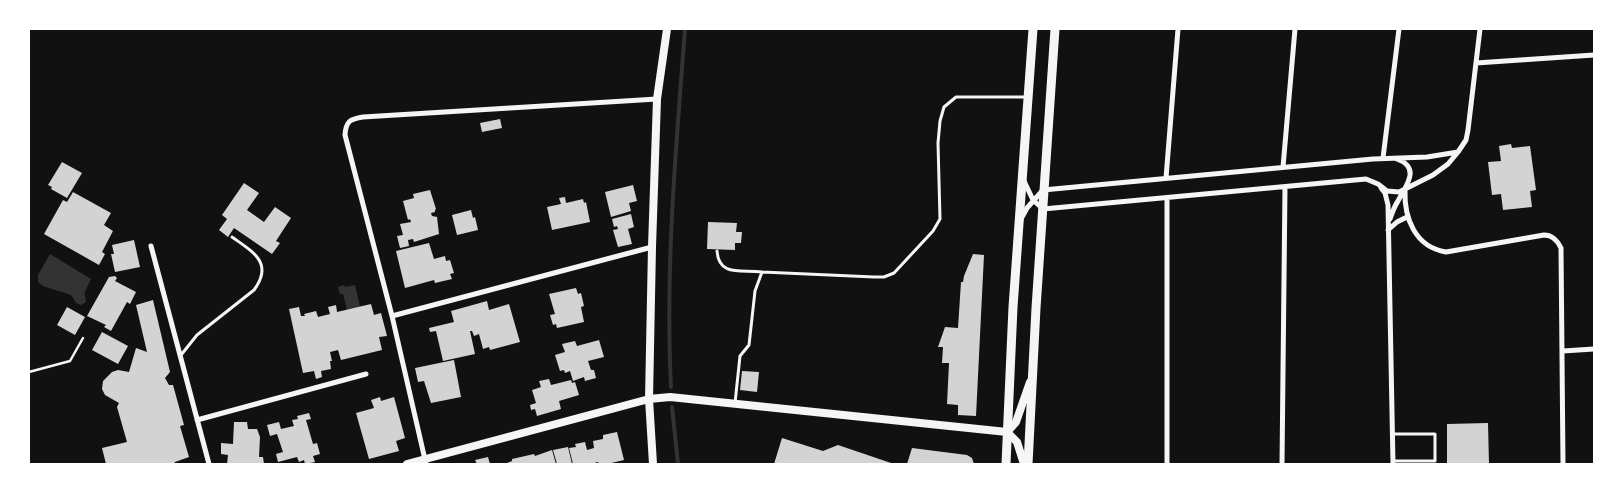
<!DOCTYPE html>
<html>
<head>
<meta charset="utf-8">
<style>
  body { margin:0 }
  #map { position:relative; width:1623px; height:493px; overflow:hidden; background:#111; font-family:"Fira Sans",sans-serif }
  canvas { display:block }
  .frame { position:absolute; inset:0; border:30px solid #fff; pointer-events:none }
</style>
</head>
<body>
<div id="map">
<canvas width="1623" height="493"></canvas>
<div class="frame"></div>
</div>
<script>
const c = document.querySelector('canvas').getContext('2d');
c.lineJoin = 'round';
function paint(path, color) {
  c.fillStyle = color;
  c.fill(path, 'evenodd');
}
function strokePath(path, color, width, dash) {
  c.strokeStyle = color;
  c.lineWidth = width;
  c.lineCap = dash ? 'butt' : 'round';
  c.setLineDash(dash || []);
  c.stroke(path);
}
const water = new Path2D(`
  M50,254L91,279L84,294L85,295L86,302L81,305L76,303L71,295L43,286L38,282V275Z
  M344,285L345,287L355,285L360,307L347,310L343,294H340L338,287Z`);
const stream = new Path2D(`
  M671,387C665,268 676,148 685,29
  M672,407L678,464`);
const building = new Path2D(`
  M500,119L502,128L482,132L480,123Z
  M1511,144L1512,148L1530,146L1536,190L1530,191L1532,207L1503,210L1501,194L1492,195L1488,162L1501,161L1499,146Z
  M62,162L82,173L67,198L51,189L52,187L48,185Z
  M244,183L259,193L247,210L264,222L275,207L291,218L276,241L280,243L272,254L234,228L228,237L219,230L227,219L222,215Z
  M633,185L637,201L629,203L631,211L611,217L605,192Z
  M430,190L436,209L435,210V212L431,213L432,216L437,217L439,234L414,242L413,239L408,240L409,246L400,248L397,236L403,235L400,224L411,222L410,219L408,220L403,201L414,198L413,194Z
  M73,192L111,213L104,225L113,231L102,252L105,254L99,265L44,234L63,200L67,202Z
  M565,197L566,203L583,199L584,203L586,202L590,222L552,230L547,207L561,204L559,198Z
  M471,210L473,218L475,217L478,230L457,235L452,215Z
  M631,214L634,227L628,229L632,244L618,247L613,230L618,229L617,226L614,227L612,219Z
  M708,222L737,223L736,232H742L741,243H735V250L707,249Z
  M134,240L140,267L115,272L111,254H114L112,245Z
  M429,243L434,259L445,256L446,261L450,260L454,273L450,274L452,279L435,283L434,280L405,288L396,251Z
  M973,254L984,255L976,416L958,415V405L947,404L949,363H942L943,347H938L945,327L958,328L961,282H963L964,276Z
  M115,276L117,278L115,281L136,292L130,304L127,302L111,331L104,327L106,325L87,316L109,277Z
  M576,288L578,294L581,293L584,306L581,307L584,322L557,328L556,324L553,325L550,315L555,314L549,294Z
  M153,300L170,372L165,378L169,385H173L184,425L180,426L189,457L175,462L174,464H106L102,448L127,442L117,407L119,403L105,395L102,389L103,381L112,372L118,370L129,372L136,348L147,352L136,305Z
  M487,301L489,310L509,304L520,342L490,350L489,347L483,349L479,334L474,336L472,331H470L475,354L443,361L436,331L430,332L429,328L454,322L451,311Z
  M371,304L374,315L381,313L387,336L379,337L382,350L341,360L338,350L330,352L332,361H330L331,369L321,371L322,377L316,379L314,371L303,373L289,309L299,307L301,316H305L304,314L316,311L318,317L330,314L328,307L336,305L337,312Z
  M67,307L85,317L75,335L57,325Z
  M102,332L128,346L118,364L92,350Z
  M599,340L604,357L588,361L591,370H594L596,378L585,381L584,377L573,381L570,371L565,373L564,370L560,371L555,355L565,352L562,344L575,341L577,346Z
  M454,360L461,397L431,403L424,381L418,382L415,368Z
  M742,371L759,372L757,392L740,390Z
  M549,379L551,385L571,380L572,383L575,382L579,395L559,401L561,409L537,416L535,409L531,410L530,405L536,403L532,390L541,387L539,381Z
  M380,397L381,401L394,397L405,438L396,441L399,451L369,459L356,413L374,408L371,400Z
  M309,413L311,419L306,420L313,444L317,443L320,454L313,456L315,462L305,464L304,460L299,462L297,457L278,462L276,454L283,452L277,434L270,436L267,425L279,422L281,429L294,426L292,420L298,419L297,416Z
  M234,422H247L248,429H257L260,437L259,457H263L264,464H227L228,455L221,454V443L233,444Z
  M1488,423L1489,464H1447V424Z
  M617,432L624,460L607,464H599L598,462L591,464H573L569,448L576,447L575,444L585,442L587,450L594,448L593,441L603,439V435Z
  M782,438L823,451L838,445L894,464H774Z
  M568,447L572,464H557L553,450Z
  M912,448L967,455L972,458L974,464H907Z
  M552,450L556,464H507V463L512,461V459L534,454L535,456Z
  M488,457L490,464H477L475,460Z`);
const path = new Path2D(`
  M29,372L70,361L83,338`);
const service = new Path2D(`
  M717,251C719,278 743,269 762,272L874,277H884L894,273L933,231L940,219L938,143L940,121L944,107L956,97H1027
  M181,355L197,335L254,290C274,263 253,252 232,237
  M735,403L740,356L749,345L755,291L762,272
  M1393,434H1435V461H1394`);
const minor = new Path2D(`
  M1476,63L1594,55
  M1383,158L1399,29
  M1283,167L1295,29
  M1166,178L1178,29
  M1024,181L1033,200L1043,209L1366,179L1378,184L1387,191L1399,192L1433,175L1448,164L1458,152L1466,140L1468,130L1480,29
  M1381,188L1385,193L1388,205L1393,464
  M1405,190C1404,218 1415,247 1446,252L1544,235C1552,235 1558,241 1561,248L1563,464
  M1167,198V464
  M1021,219L1027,208L1043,190L1373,159L1427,157L1458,152
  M1390,219C1392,213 1394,207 1398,201C1405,187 1422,168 1397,159
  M1388,230L1397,222L1407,217
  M151,246L209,464
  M392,316L652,247
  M1563,351L1594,349
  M197,420L366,374
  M426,464L392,316L345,135C346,121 350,119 363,117L657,99
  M1282,464L1285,187`);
const tertiary = new Path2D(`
  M1007,432L1016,422L1030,382
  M407,464L649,399L670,397L1007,432L1017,442L1024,464
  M653,464L649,399L652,247L657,99L667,29`);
const secondary = new Path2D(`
  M1006,464L1013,307L1033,29
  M1028,464L1036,308L1055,29`);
paint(water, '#333');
strokePath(stream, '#333', 4);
paint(building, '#d3d3d3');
strokePath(path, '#f5f5f5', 2.5);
strokePath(service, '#f5f5f5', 3);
strokePath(minor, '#f5f5f5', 5);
strokePath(tertiary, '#f5f5f5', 8);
strokePath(secondary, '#f5f5f5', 9);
</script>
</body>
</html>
